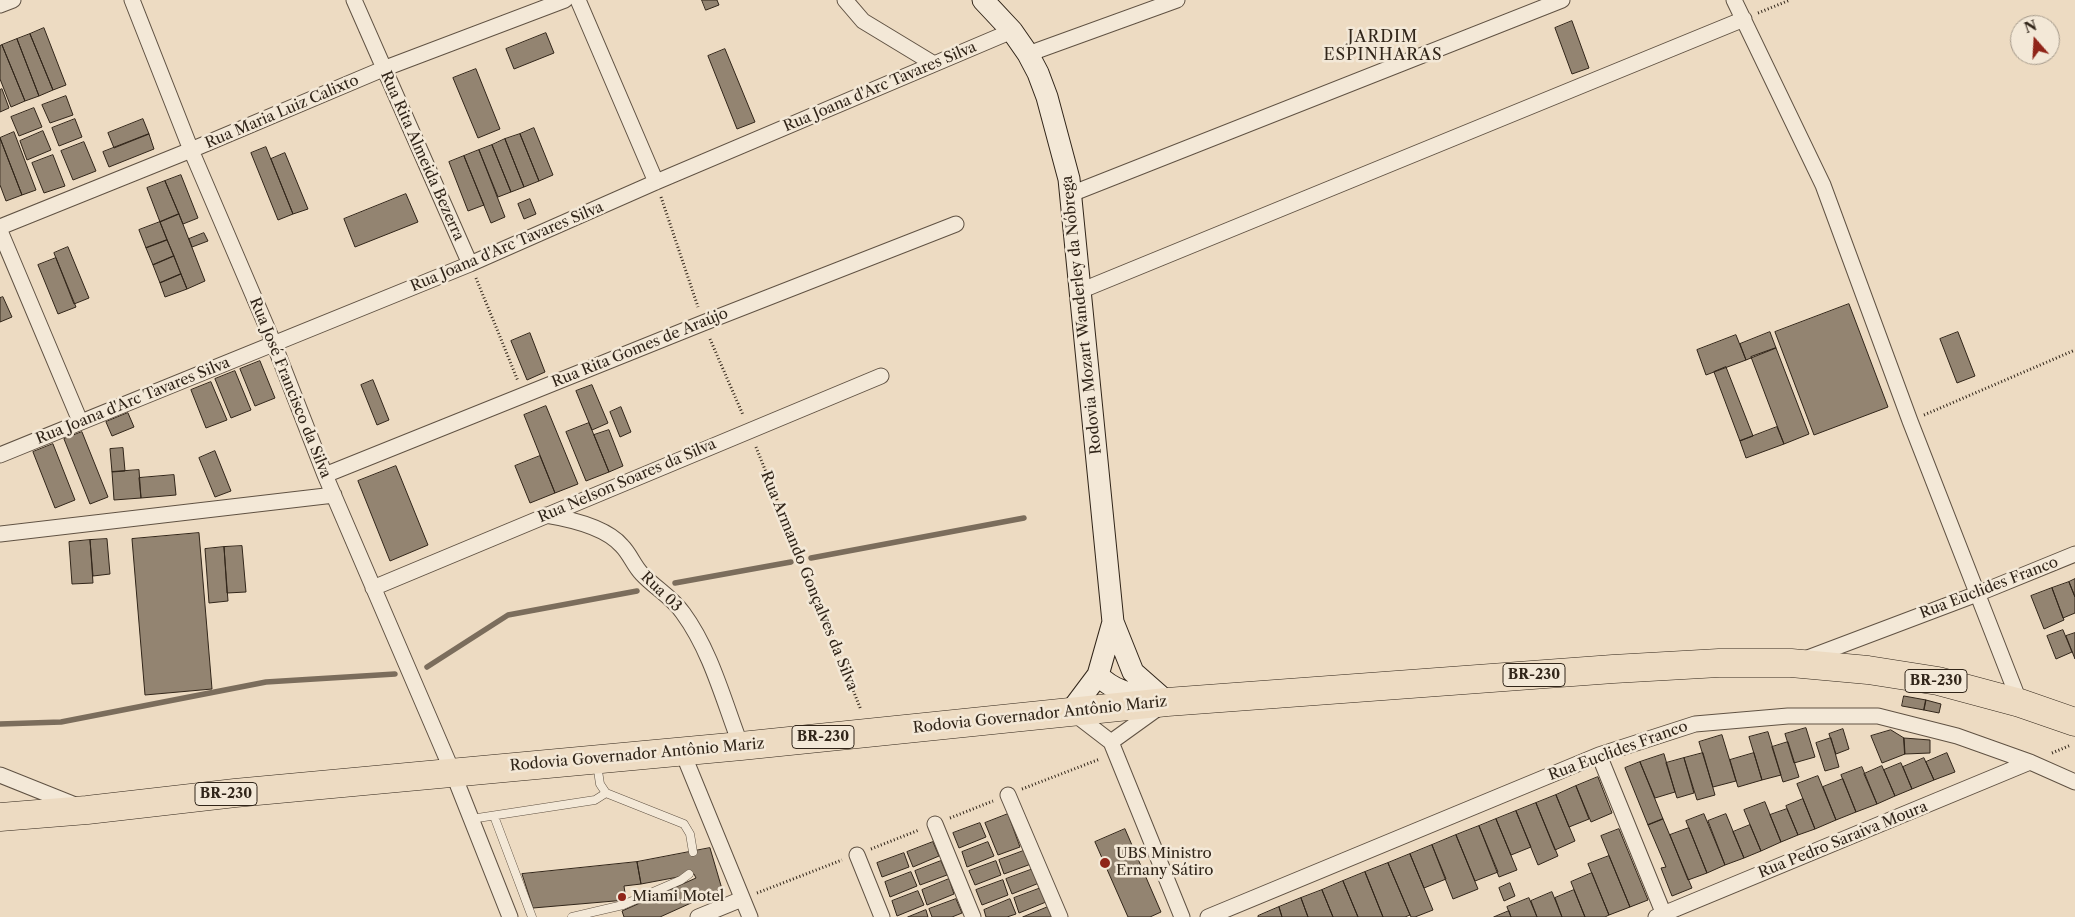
<!DOCTYPE html>
<html>
<head>
<meta charset="utf-8">
<style>
  body { margin:0 }
  #map { position:relative; width:2075px; height:917px; overflow:hidden; background:#eddbc2; font-family:"Libre Caslon Text",serif }
  canvas { display:block }
  .north { position:absolute; left:2010px; top:15px; width:50px; height:50px; box-sizing:border-box; background:#f3e8d7; border:1px solid #a59a8b; border-radius:50%; rotate:341deg; font-size:14px; font-weight:700; line-height:20px; text-align:center; color:#312519 }
  .north::after { content:''; display:block; margin:auto; width:18px; height:22px; background:#8f2418; clip-path:polygon(50% 0,100% 100%,50% 72%,0 100%) }
</style>
</head>
<body>
<div id="map">
<canvas width="2075" height="917"></canvas>
<div class="north">N</div>
</div>
<script>
const c = document.querySelector('canvas').getContext('2d');
c.lineJoin = 'round';
function strokePath(path, color, width, dash) {
  c.strokeStyle = color;
  c.lineWidth = width;
  c.lineCap = dash ? 'butt' : 'round';
  c.setLineDash(dash || []);
  c.stroke(path);
}
function paint(path, color) {
  c.fillStyle = color;
  c.fill(path, 'evenodd');
}
function label(font, color, halo, rows, align = 'center') {
  c.font = font + ' "Libre Caslon Text",serif';
  c.lineWidth = 5;
  c.setLineDash([]);
  c.textBaseline = 'middle';
  c.strokeStyle = halo;
  c.fillStyle = color;
  for (const [text, x, y, turn = 0] of rows) {
    c.save();
    c.translate(x, y);
    c.rotate((+turn || 0) * Math.PI / 180);
    c.textAlign = isNaN(turn) ? turn : align;
    if (halo) c.strokeText(text, 0, 0);
    c.fillText(text, 0, 0);
    c.restore();
  }
}
const stream = new Path2D(`
  M811,558L1024,518
  M675,583L791,562
  M427,667L508,615L637,591
  M0,724L61,722L266,682L395,674`);
const building = new Path2D(`
  M702,0H717L719,5L706,10Z
  M1572,21L1589,68L1572,74L1555,28Z
  M44,28L66,85L53,90L30,34Z
  M546,33L554,53L514,69L506,49Z
  M30,34L53,90L39,96L17,39Z
  M17,39L39,96L25,101L2,45Z
  M2,45L25,101L11,107L0,79V46Z
  M725,49L755,122L737,129L708,56Z
  M476,69L500,129L478,138L453,78Z
  M2,89L9,108L0,112V90Z
  M66,96L73,115L50,123L42,105Z
  M34,108L42,127L19,136L11,117Z
  M75,119L82,137L59,146L52,128Z
  M143,119L149,134L114,148L108,133Z
  M534,128L553,175L539,181L520,134Z
  M43,131L51,150L27,160L20,141Z
  M14,132L36,190L22,195L0,138Z
  M149,134L154,149L109,167L103,152Z
  M520,134L539,181L524,187L505,139Z
  M0,138L22,195L6,201L0,185Z
  M505,139L524,187L511,192L492,145Z
  M84,142L96,171L73,180L61,151Z
  M492,145L511,192L498,197L479,150Z
  M266,147L293,214L278,220L251,153Z
  M479,150L505,217L491,223L464,156Z
  M285,153L308,209L293,214L271,159Z
  M53,155L65,186L44,193L32,163Z
  M464,156L484,205L468,211L449,162Z
  M181,175L198,218L183,224L165,181Z
  M165,181L179,214L160,222L147,188Z
  M406,194L418,222L355,247L344,219Z
  M530,199L536,214L524,219L518,204Z
  M179,214L205,281L187,289L160,222Z
  M160,222L167,240L146,248L139,230Z
  M204,233L208,241L192,247L189,239Z
  M167,240L174,256L153,265L146,248Z
  M68,247L89,298L74,304L54,253Z
  M174,256L181,274L160,283L153,265Z
  M56,258L76,307L58,314L38,265Z
  M181,274L187,289L165,297L160,283Z
  M3,297L12,317L0,322V298Z
  M1849,304L1888,407L1814,435L1775,332Z
  M1770,332L1776,348L1746,360L1740,344Z
  M1958,332L1975,376L1957,383L1940,339Z
  M530,333L545,372L527,380L511,341Z
  M1736,335L1746,360L1706,375L1697,350Z
  M1776,348L1809,434L1784,444L1751,357Z
  M260,361L275,398L255,406L240,369Z
  M1726,367L1753,436L1740,441L1714,372Z
  M235,371L251,410L231,418L215,379Z
  M373,380L389,420L377,425L361,385Z
  M211,382L227,420L206,428L191,390Z
  M592,385L608,423L592,430L576,391Z
  M546,406L578,484L555,493L524,415Z
  M621,407L631,432L620,437L610,412Z
  M128,413L134,427L112,436L106,422Z
  M589,423L609,472L586,481L566,432Z
  M1777,427L1784,444L1746,458L1740,441Z
  M609,430L623,466L609,472L594,435Z
  M82,432L108,497L90,504L64,439Z
  M53,444L75,500L55,508L33,452Z
  M123,448L125,471L112,472L110,449Z
  M215,451L231,491L215,497L199,458Z
  M540,456L555,493L530,503L515,466Z
  M396,466L428,545L390,561L358,481Z
  M139,470L141,498L114,500L112,472Z
  M174,475L176,495L141,498L139,478Z
  M199,533L212,689L145,695L132,539Z
  M107,539L110,574L93,576L90,540Z
  M90,540L93,583L72,584L69,542Z
  M242,546L246,592L227,593L224,547Z
  M224,547L228,601L209,603L205,549Z
  M2075,579V597L2069,582Z
  M2069,582L2075,597V613L2063,618L2052,588Z
  M2052,588L2064,620L2044,629L2031,596Z
  M2063,630L2072,652L2056,659L2047,636Z
  M2075,633V659L2066,636Z
  M1904,696L1926,700L1924,710L1902,706Z
  M1926,700L1941,704L1939,713L1924,710Z
  M1806,728L1815,757L1794,763L1785,734Z
  M1843,729L1849,749L1836,754L1829,734Z
  M1891,730L1904,738L1905,754L1882,763L1871,736Z
  M1768,732L1781,775L1762,780L1749,737Z
  M1722,735L1736,781L1713,787L1699,742Z
  M1831,738L1839,767L1825,771L1816,743Z
  M1904,738L1930,740V753L1905,754Z
  M1788,742L1799,777L1783,782L1772,747Z
  M1703,753L1715,795L1697,800L1684,758Z
  M1754,753L1762,780L1738,787L1730,760Z
  M1947,753L1955,772L1934,780L1926,762Z
  M1664,754L1675,792L1655,798L1640,762Z
  M1684,758L1694,793L1677,798L1666,763Z
  M1924,758L1934,780L1912,789L1903,767Z
  M1640,762L1663,819L1648,825L1625,768Z
  M1901,763L1912,789L1895,796L1884,770Z
  M1882,766L1895,796L1877,804L1864,774Z
  M1862,767L1877,804L1856,812L1841,775Z
  M1818,776L1836,820L1815,829L1797,784Z
  M1598,777L1612,813L1591,822L1576,786Z
  M1843,779L1856,812L1836,820L1823,787Z
  M1576,786L1589,819L1569,827L1556,795Z
  M1556,795L1575,841L1555,850L1536,803Z
  M1803,799L1815,829L1798,835L1786,806Z
  M1765,802L1781,842L1761,851L1744,810Z
  M1536,803L1558,856L1538,865L1516,811Z
  M1787,809L1798,835L1781,842L1770,815Z
  M1516,811L1531,847L1511,855L1496,819Z
  M1008,814L1020,847L998,855L985,823Z
  M1704,814L1725,865L1707,873L1686,821Z
  M1726,814L1744,858L1725,865L1708,821Z
  M1496,819L1517,870L1499,877L1479,826Z
  M1663,819L1692,888L1672,896L1661,868L1666,867L1648,825Z
  M980,823L986,837L959,848L953,833Z
  M1750,825L1761,851L1744,858L1733,832Z
  M1479,826L1498,872L1475,881L1456,835Z
  M1689,828L1707,873L1688,880L1670,835Z
  M1125,829L1161,912L1150,917H1128L1095,842Z
  M1619,829L1648,900L1630,907L1601,836Z
  M1456,835L1478,889L1453,899L1432,845Z
  M933,842L939,856L913,867L907,852Z
  M988,842L994,856L967,867L962,852Z
  M1432,845L1446,879L1424,888L1410,854Z
  M710,848L722,889L660,917H624L622,911L696,878L694,874L641,884L637,862Z
  M1026,850L1031,864L1004,874L999,860Z
  M904,853L909,867L882,877L877,863Z
  M1410,854L1433,910L1415,917H1411L1388,863Z
  M1609,856L1630,907L1609,915L1588,864Z
  M941,861L947,875L920,885L915,871Z
  M996,861L1001,875L975,885L969,871Z
  M637,862L641,884L624,886L626,900L533,908L522,874Z
  M1388,863L1410,915L1405,917H1383L1365,872Z
  M1033,869L1039,883L1012,894L1006,879Z
  M911,872L917,886L890,897L885,882Z
  M1365,872L1383,917H1358L1343,881Z
  M1592,873L1609,915L1605,917H1585L1571,882Z
  M949,879L954,894L927,905L922,890Z
  M1003,880L1008,895L982,905L976,890Z
  M1343,881L1358,917H1333L1322,890Z
  M1510,883L1515,896L1504,901L1499,888Z
  M1041,888L1046,902L1019,913L1014,898Z
  M1322,890L1333,917H1308L1301,898Z
  M1574,890L1585,917H1562L1555,898Z
  M918,891L924,905L897,916L892,901Z
  M1552,892L1562,917H1537L1531,901Z
  M1301,898L1308,917H1282L1279,907Z
  M1529,898L1537,917H1511L1507,907Z
  M956,899L962,913L952,917H932L929,909Z
  M1010,899L1016,914L1007,917H986L984,910Z
  M1048,907L1052,917H1023Z
  M1279,907L1282,917H1258V916Z
  M926,910L928,917H908Z
  M1509,911L1511,917H1494Z`);
const path = new Path2D(`
  M1758,13L1790,0
  M661,197L698,307
  M476,278L518,381
  M710,339L743,415
  M1924,415L2075,350
  M756,447L861,710
  M2052,753L2071,745
  M1022,789L1100,759
  M950,818L993,801
  M871,849L919,830
  M757,893L842,860`);
const lane = new Path2D(`
  M597,764L600,784L606,793L684,824L690,834L693,852
  M494,816L532,917
  M471,819L595,800L606,793
  M572,917L623,905L681,880L689,874`);
const street = new Path2D(`
  M132,0L191,150L274,344L325,475L453,773L510,917
  M354,0L470,264
  M578,0L656,182
  M845,0L863,21L934,64
  M1734,0L1823,185L1910,421L2020,703
  M0,5L13,0
  M1028,54L1177,0
  M1071,194L1562,0
  M0,227L191,150L383,69L565,0
  M0,231L80,421
  M1080,291L1744,19
  M0,455L470,264L656,182L1012,31
  M325,475L703,323L956,224
  M546,515C570,519 606,527 622,546C630,554 634,566 642,574C655,588 672,597 683,613C711,651 724,702 741,746
  M0,534L334,495
  M373,588L881,376
  M1805,659L1977,594L2075,554
  M1072,712L1111,742L1182,917
  M1111,742L1161,706
  M682,751L750,917
  M1599,755L1665,917
  M0,775L75,805
  M1008,795L1060,917
  M935,824L973,917
  M857,855L882,917
  M698,917L742,899
  M1208,917L1599,755L1695,724L1788,716H1878L1957,736L2030,762L2075,782
  M1656,917L2030,762`);
const secondary = new Path2D(`
  M983,0L1012,31L1028,54L1038,73L1047,97L1069,179L1113,622L1133,672L1167,702
  M1098,675C1113,691 1131,694 1151,698
  M1071,711L1098,675L1113,622`);
const highway = new Path2D(`
  M0,817L87,810L235,793L741,746L1167,702L1613,669L1719,663H1791L1868,670L1938,681L2020,703L2075,722`);
const markers = [
  [1105,863,6,"#8f2418"],
  [622,897,5,"#8f2418"]
];
const shields = [
  [1534,675,62],
  [1936,681,62],
  [823,737,62],
  [226,794,62]
];
const shieldNames = [
  ["BR-230",1534,675],
  ["BR-230",1936,681],
  ["BR-230",823,737],
  ["BR-230",226,794]
];
const streetNames = [
  ["Rua Joana d'Arc Tavares Silva",880,87,-23],
  ["Rua Maria Luiz Calixto",282,112,-23],
  ["Rua Rita Almeida Bezerra",422,156,66],
  ["Rua Joana d'Arc Tavares Silva",507,247,-23],
  ["Rodovia Mozart Wanderley da Nóbrega",1082,315,-96],
  ["Rua Rita Gomes de Araújo",640,348,-22],
  ["Rua José Francisco da Silva",290,388,68],
  ["Rua Joana d'Arc Tavares Silva",133,401,-22],
  ["Rua Nelson Soares da Silva",627,481,-23],
  ["Rua Armando Gonçalves da Silva",809,581,68],
  ["Rua Euclides Franco",1989,588,-21],
  ["Rua 03",661,592,44],
  ["Rodovia Governador Antônio Mariz",1040,715,-6],
  ["Rua Euclides Franco",1618,751,-20],
  ["Rodovia Governador Antônio Mariz",637,755,-5],
  ["Rua Pedro Saraiva Moura",1843,840,-22]
];
const poiNames = [
  ["UBS Ministro",1116,854],
  ["Ernany Sátiro",1116,871],
  ["Miami Motel",632,897]
];
const neighbourhoodNames = [
  ["JARDIM",1383,37],
  ["ESPINHARAS",1383,55]
];
strokePath(stream, '#7b6d5c', 5.5);
paint(building, '#938471');
strokePath(building, '#312519', 1);
strokePath(lane, '#605243', 9);
strokePath(street, '#605243', 17);
strokePath(secondary, '#312519', 23);
strokePath(highway, '#312519', 29);
strokePath(path, '#312519', 3, [1, 2.5]);
strokePath(lane, '#f3e8d7', 8);
strokePath(street, '#f3e8d7', 15);
strokePath(secondary, '#f3e8d7', 21);
strokePath(highway, '#eddbc2', 28);
for (const [x, y, r, color] of markers) {
  const dot = new Path2D();
  dot.arc(x, y, r, 0, 2 * Math.PI);
  c.fillStyle = color;
  c.fill(dot);
  strokePath(dot, '#f3e8d7', 2);
}
for (const [x, y, w] of shields) {
  const box = new Path2D();
  box.roundRect(x - w / 2, y - 11.5, w, 23, 4);
  c.fillStyle = '#f3e8d7';
  c.fill(box);
  strokePath(box, '#312519', 1);
}
label('bold 14px', '#312519', null, shieldNames);
label('15px', '#312519', '#f3e8d7', streetNames);
label('15px', '#312519', '#f3e8d7', poiNames, 'left');
c.letterSpacing = '1px';
label('16px', '#312519', '#f3e8d7', neighbourhoodNames);
c.letterSpacing = '0px';
</script>
</body>
</html>
